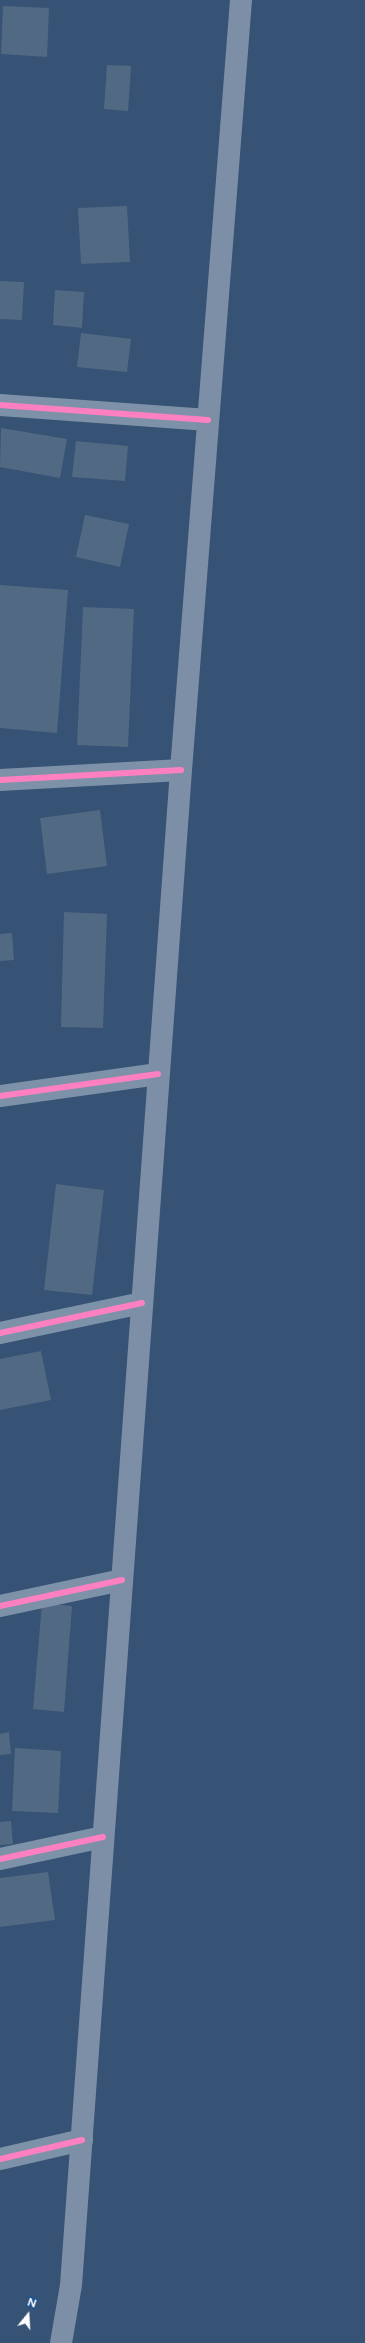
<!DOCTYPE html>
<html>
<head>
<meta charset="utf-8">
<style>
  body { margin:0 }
  #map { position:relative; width:365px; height:2343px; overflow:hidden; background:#365274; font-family:Figtree,sans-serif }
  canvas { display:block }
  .north { position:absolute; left:8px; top:2295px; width:40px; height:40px; -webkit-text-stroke:3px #1b4f8f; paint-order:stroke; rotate:18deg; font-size:11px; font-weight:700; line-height:16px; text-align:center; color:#fff }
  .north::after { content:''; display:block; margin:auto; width:14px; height:18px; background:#fff; clip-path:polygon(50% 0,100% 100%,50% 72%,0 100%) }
</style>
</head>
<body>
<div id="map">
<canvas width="365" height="2343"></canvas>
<div class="north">N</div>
</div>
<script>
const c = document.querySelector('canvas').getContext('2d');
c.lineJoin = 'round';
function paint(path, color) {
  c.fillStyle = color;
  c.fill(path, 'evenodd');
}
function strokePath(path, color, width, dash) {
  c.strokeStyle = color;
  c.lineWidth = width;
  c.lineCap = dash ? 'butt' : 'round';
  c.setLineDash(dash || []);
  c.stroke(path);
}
const building = new Path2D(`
  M3,6L49,8L47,57L1,54Z
  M107,65L131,66L128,111L104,109Z
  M127,206L130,262L81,264L78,208Z
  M0,281L24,282L22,320L0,319Z
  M55,290L84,292L82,328L53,325Z
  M81,333L131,339L127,372L77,367Z
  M1,428L67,439L60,478L0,467Z
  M76,441L128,446L125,481L72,477Z
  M85,515L129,524L120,567L76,557Z
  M0,585L68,590L57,733L0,728Z
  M83,607L134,609L128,747L77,745Z
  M100,810L107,866L47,874L40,818Z
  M64,912L107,914L103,1028L61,1027Z
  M12,933L14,960L0,961V934Z
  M56,1184L104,1190L92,1295L44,1290Z
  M41,1351L51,1400L0,1410V1359Z
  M42,1603L72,1606L64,1712L33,1709Z
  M9,1732L11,1754L0,1755V1734Z
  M15,1748L61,1751L58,1813L12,1811Z
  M11,1821L13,1844L0,1845V1822Z
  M48,1872L55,1920L0,1927V1878Z`);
const street = new Path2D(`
  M0,405L208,420
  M0,780L181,770
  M0,1096L158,1074
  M0,1333L142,1303
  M0,1606L122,1580
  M0,1859L103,1837
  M0,2159L82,2140`);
const primary = new Path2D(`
  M61,2343L71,2285L181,770L241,0`);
const cycleway = new Path2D(`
  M0,405L208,420
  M0,780L181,770
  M0,1096L158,1074
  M0,1333L142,1303
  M0,1606L122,1580
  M0,1859L103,1837
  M0,2159L82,2140`);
paint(building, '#526984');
strokePath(street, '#7d92a8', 22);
strokePath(primary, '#7d8ea7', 22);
strokePath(cycleway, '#ff80c0', 6);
</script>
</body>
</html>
